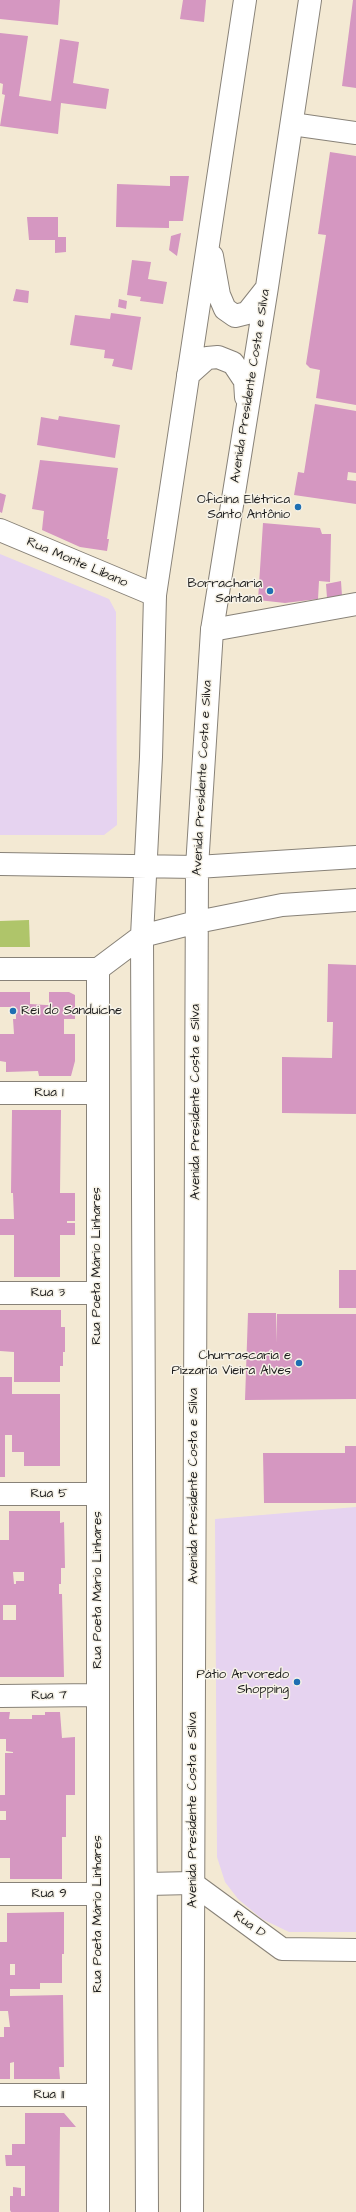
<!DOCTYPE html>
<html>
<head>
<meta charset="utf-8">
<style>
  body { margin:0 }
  canvas { display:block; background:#f3e9d3 }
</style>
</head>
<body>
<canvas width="356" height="2212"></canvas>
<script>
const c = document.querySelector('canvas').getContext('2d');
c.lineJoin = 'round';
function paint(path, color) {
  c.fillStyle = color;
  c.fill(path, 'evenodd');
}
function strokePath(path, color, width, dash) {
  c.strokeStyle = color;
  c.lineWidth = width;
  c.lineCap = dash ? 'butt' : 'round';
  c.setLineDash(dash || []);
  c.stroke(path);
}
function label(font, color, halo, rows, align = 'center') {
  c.font = font + ' "Architects Daughter",sans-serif';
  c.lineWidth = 3;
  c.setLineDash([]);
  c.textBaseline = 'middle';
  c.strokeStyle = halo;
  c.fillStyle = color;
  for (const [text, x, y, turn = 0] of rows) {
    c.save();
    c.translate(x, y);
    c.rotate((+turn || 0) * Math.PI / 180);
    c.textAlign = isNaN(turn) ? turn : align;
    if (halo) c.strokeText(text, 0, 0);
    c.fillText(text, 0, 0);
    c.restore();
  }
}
const built = new Path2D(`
  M0,554L109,599L116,612L117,825L104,835H0Z
  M356,1507V1932H289L262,1919L238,1899L225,1882L217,1857L215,1519Z`);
const green = new Path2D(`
  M29,920L30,947H0V921Z`);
const building = new Path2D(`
  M0,0H60L58,25L0,19Z
  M183,0H206L204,22L180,19Z
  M353,0H356V88L342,86Z
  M0,33L28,36L19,96L51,101L60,39L79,42L73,83L109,89L106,109L61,103L58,134L0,126L5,95L2,94L3,84L0,83Z
  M330,152L356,156V405L316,398L320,370L310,368L306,364L326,235L318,234Z
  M170,176H189L183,221H169V228L116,227L117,184L170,186Z
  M27,217H58V237H66V252L55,253V240H29Z
  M181,233L177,256L169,250L171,236Z
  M132,260L151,262L148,279L167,282L163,304L140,301L141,297L127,295Z
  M16,289L29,291L28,303L13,301Z
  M119,299L127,301L126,309L118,307Z
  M111,313L141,317L132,370L112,366L114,359L104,358L105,350L70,345L75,315L110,319Z
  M315,404L356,411V473L348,472L347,480L356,481V504L294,495L298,472L304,473Z
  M59,416L120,425L115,458L37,445L41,417L58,420Z
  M40,460L118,468L107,539H109L107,551L80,547L42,530L44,511L32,509Z
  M0,493L6,495L2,513L0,512Z
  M263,523L320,528L322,534H331L330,582L319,581L318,599L285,603L258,600Z
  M341,581L342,596L327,598L326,584Z
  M328,964L356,965V1114L282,1113V1057L332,1058L333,1022H327Z
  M0,992H30V1004L46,1005H49V992H69L75,995V1019H64V1034H75V1061L71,1076H39L38,1071L6,1072V1062L0,1061V1034H14L13,1019H16V1007H0Z
  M12,1110H61L60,1193H75V1221H67V1223H75V1235H60V1277H14V1235H0V1219H14L13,1193H11Z
  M339,1270H356V1308H339Z
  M0,1310H61V1327H65V1352H63V1366H60V1382H14V1352L0,1351Z
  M248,1313H276L277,1343V1314H356V1399L245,1400Z
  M0,1377H12V1394H60V1466H24V1452H12V1435H5V1477H0Z
  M345,1446H356V1503H264L263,1453H345Z
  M9,1511H60V1523L64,1522L65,1568H61V1584H59V1594H62L64,1677H0V1540H9ZM13,1572H24V1581H16V1584H14ZM3,1605H16V1620H3Z
  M0,1712H10L9,1719H32V1715H45V1712H60L62,1738L75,1737V1795H66V1837H62V1879H10V1858H0V1820H6V1811H0V1795H5V1753H13V1752L6,1751V1739H0Z
  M64,1912V1954H62V1983H40V1989H10V1996L63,1995L64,2067H59L60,2079H14V2062L10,2063V2079H0V2037H4V2027H10L8,2011H0V1942H7V1913ZM10,1964H15V1975H10Z
  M25,2113H64L76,2127H60L59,2212H11L10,2210V2196H13V2187L21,2188V2196H25V2166H6L5,2155H12V2144H25Z`);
const minor = new Path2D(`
  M292,124L356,133
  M0,530L155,595
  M212,630L356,604
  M98,969V2212
  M0,1093H98
  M0,1293H97
  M0,1494H98
  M0,1696L98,1695
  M147,1884L192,1883L282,1949L356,1950
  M0,1894H98
  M0,2095H98`);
const major = new Path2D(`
  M212,256L219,295L225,309L235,316L247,313L266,289
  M188,375L207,358L218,357L233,363L245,381L246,397
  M0,864L197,867L356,857
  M0,969H98L142,936L197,922L282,905L356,900
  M147,2212L142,936L151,757L155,595L245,0
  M192,2212L197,867L212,630L267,287L310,0`);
const markers = [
  [298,507,4,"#1f6fb2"],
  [270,591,4,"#1f6fb2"],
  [13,1011,4,"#1f6fb2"],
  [299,1363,4,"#1f6fb2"],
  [297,1682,4,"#1f6fb2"]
];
const streetNames = [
  ["Avenida Presidente Costa e Silva",251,386,-81],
  ["Rua Monte Líbano",77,563,23],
  ["Avenida Presidente Costa e Silva",203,778,-87],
  ["Rua 1",49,1093],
  ["Avenida Presidente Costa e Silva",196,1102,-90],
  ["Rua Poeta Mário Linhares",97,1266,-90],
  ["Rua 3",48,1293],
  ["Avenida Presidente Costa e Silva",194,1486,-90],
  ["Rua 5",49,1494],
  ["Rua Poeta Mário Linhares",98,1590,-90],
  ["Rua 7",49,1696,-1],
  ["Avenida Presidente Costa e Silva",193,1810,-90],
  ["Rua 9",49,1894],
  ["Rua Poeta Mário Linhares",98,1914,-90],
  ["Rua D",249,1925,36],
  ["Rua 11",49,2095]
];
const poiNames = [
  ["Oficina Elétrica",290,500],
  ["Santo Antônio",290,515],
  ["Borracharia",262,584],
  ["Santana",262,599],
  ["Rei do Sanduíche",21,1011,"left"],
  ["Churrascaria e",291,1356],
  ["Pizzaria Vieira Alves",291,1371],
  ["Pátio Arvoredo",289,1675],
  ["Shopping",289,1690]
];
paint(built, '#e6d3f0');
paint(green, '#afc56a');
paint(building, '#d597c1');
strokePath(minor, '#888278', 24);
strokePath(major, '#888278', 24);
strokePath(minor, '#fff', 22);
strokePath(major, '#fff', 22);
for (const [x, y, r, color] of markers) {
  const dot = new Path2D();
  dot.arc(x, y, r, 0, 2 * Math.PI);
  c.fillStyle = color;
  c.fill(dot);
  strokePath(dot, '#f7f3e8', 1.5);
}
label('13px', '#1c1c1c', '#f7f3e8', streetNames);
label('13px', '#1c1c1c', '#f7f3e8', poiNames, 'right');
</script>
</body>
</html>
